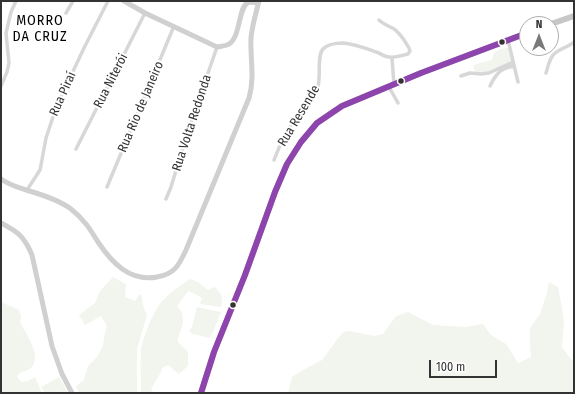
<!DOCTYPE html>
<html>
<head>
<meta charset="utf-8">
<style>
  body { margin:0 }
  #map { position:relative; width:575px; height:394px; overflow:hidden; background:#fff; font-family:"Fira Sans Condensed",sans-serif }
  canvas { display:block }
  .frame { position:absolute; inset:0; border:2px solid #333; pointer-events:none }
  .north { position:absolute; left:519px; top:16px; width:40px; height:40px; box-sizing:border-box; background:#fff; border:1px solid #adadad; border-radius:50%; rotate:0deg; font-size:11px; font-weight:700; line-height:16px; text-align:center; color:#333 }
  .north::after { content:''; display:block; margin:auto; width:14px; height:18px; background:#7a7a7a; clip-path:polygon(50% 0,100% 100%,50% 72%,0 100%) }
  .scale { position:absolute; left:429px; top:360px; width:68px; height:18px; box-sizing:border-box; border:2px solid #333; border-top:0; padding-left:5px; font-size:12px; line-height:14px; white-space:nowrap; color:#333; -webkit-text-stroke:3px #fff; paint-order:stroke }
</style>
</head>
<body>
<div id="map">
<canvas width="575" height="394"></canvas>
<div class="frame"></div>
<div class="north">N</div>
<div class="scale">100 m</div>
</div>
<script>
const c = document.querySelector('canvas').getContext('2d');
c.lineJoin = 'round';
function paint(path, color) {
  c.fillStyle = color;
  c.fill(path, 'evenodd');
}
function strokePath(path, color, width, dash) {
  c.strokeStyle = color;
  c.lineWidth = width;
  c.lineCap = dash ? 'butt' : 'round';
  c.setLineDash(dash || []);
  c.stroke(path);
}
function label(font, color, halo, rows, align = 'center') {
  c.font = font + ' "Fira Sans Condensed",sans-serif';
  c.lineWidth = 4;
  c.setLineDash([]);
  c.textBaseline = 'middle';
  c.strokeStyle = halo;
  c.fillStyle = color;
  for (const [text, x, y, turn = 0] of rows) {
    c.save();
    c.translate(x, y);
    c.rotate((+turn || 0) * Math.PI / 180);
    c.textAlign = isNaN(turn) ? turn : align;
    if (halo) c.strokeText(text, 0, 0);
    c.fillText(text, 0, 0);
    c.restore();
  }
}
const green = new Path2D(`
  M507,48L509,49L512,61L488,72H475L473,65L492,60L494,53L500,49Z
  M113,277L126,284L125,297L135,301L140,294L142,296C142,304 144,309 147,315L137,349V393H79L76,386L84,380L88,366L97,357L103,346L104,337L107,326L101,316L85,325L79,315L95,303L100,291Z
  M190,279L198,282L208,290L215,287C221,294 224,297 221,307L200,304L202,298L195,294L188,291L177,306L182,312L183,323L178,338V342L188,352V366L179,374L168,365L162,368L161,372L151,389L153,393H139L141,392C141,379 140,365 141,351C142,338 154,310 163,300C171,292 181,285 190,279Z
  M549,282L558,287L563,314L564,324L562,347L570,358L574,361V393H288L292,377L301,371L322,360L339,337L344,332L349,331L374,336L383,334L396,316L408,312L433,325L465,327L483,324L491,335L506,344L518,363L531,357L530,343V328L540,314L547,293Z
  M1,302L19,310L21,317L20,322C25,332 43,357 31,368C26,372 22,370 17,376L19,380L22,382L28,381L35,377L42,393H1Z
  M197,307L221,312L213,332L209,338L193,334L189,331L192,327Z
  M59,377L68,393H45L41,387Z`);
const minor = new Path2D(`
  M66,13L73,1
  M508,40L518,82
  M392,58L394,85
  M546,73C548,67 549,59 554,54C559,49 568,47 574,42
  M461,76L470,73L481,74L489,73L513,62
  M1,86L7,72L9,63L6,33L11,12L16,1
  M490,86C493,80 497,72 504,69C507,67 511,67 514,66
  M389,87L398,103
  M76,149L145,13
  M274,160C280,144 287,130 297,117C304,108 313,101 317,90C322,79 316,57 323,49C328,44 337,43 343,43C356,44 367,49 379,53C382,55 386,57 390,57C395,58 403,55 408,54L410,51L409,48C405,41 400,33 394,29C389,26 383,24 379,20
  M107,187L174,26
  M27,190L40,170L41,165L46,138L53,117L61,97L84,48L108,1
  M166,199L171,187L188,131L217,47`);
const secondary = new Path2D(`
  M124,1L145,13L217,47C221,46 226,46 229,44C241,37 238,5 249,2C252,2 256,3 258,3
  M1,179C9,185 17,187 26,190C40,194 59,200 71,209C76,213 82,219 86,224C91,230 94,236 98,242C112,263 130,282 157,277C175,274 179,265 186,250L249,98C255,78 250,58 251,38C252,26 256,13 259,1
  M1,223C18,232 24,236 32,255L52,346L62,374L72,393`);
const trunk = new Path2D(`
  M551,24L574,16
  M201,393L214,352L245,275L275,192L287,164L301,142L317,123L342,106L421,73L527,33`);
const bus1 = new Path2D(`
  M201,393L214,352L245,275L275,192L287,164L301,142L317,123L342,106L421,73L527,33`);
const markers = [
  [502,42,3.5,"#333"],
  [401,81,3.5,"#333"],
  [233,305,3.5,"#333"]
];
const streetNames = [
  ["Rua Niterói",111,81,-63],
  ["Rua Piraí",63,94,-66],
  ["Rua Rio de Janeiro",141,107,-67],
  ["Rua Resende",299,116,-59],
  ["Rua Volta Redonda",192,123,-72]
];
const neighbourhoodNames = [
  ["MORRO",40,21],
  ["DA CRUZ",40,37]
];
paint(green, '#f1f5ed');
strokePath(minor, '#d7d7d7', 3.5);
strokePath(secondary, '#d0d0d0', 5);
strokePath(trunk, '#c7c7c7', 6);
strokePath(bus1, '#8e44ad', 6);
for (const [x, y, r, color] of markers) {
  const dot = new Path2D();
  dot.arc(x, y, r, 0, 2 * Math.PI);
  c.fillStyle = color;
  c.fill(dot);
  strokePath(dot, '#fff', 1.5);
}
label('13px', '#333', '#fff', streetNames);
c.letterSpacing = '1px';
label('14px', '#000', '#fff', neighbourhoodNames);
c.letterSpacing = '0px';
</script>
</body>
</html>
